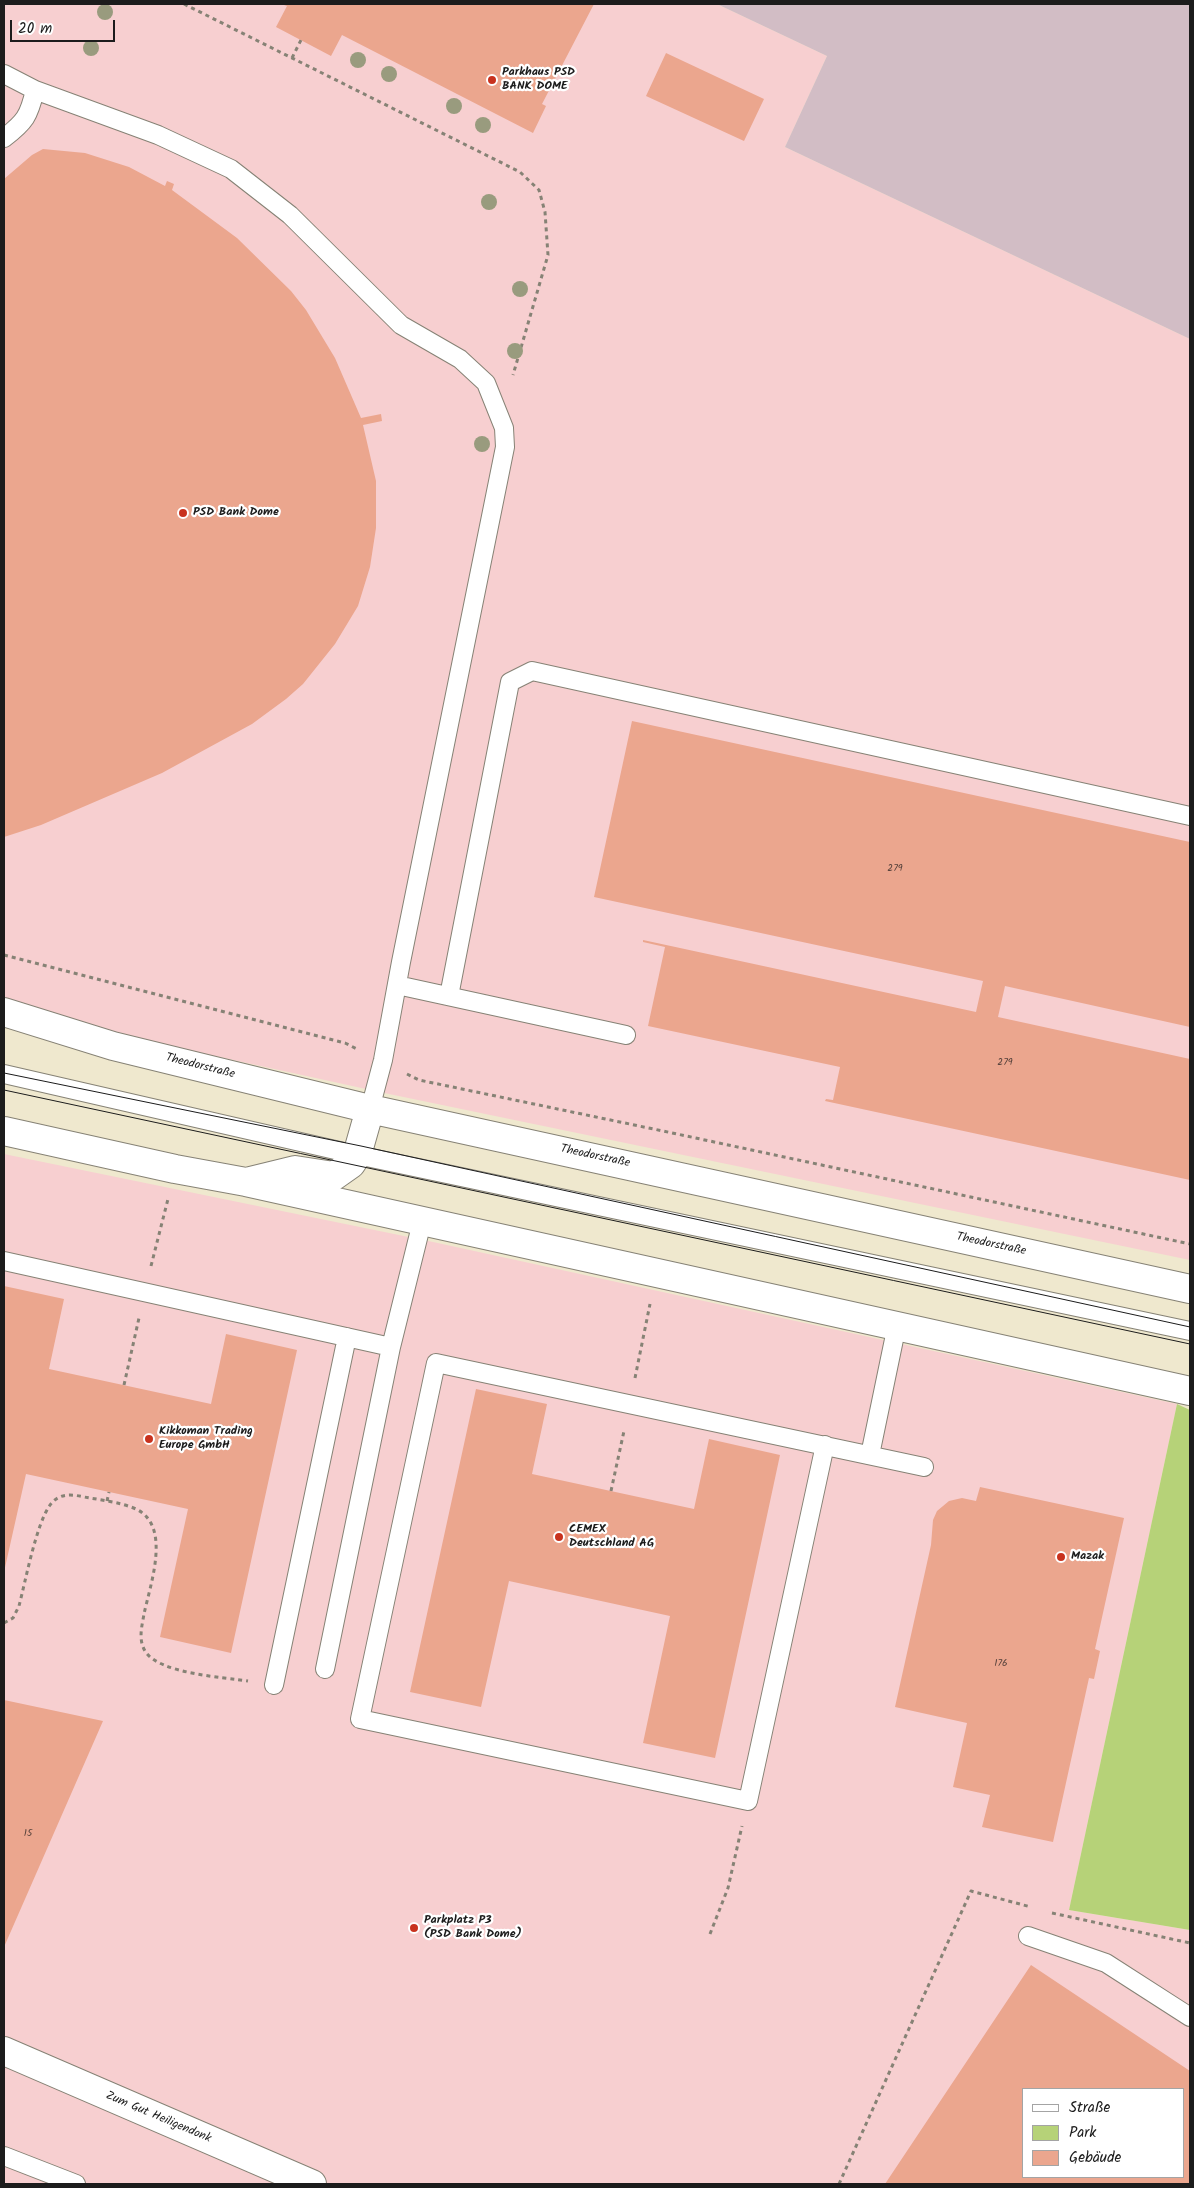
<!DOCTYPE html>
<html>
<head>
<meta charset="utf-8">
<style>
  body { margin:0 }
  #map { position:relative; width:1194px; height:2188px; overflow:hidden; background:#efe8ce; font-family:Kalam,sans-serif }
  canvas { display:block }
  .frame { position:absolute; inset:0; border:5px solid #1c1c1c; pointer-events:none }
  .legend { position:absolute; left:1022px; top:2088px; width:162px; height:90px; box-sizing:border-box; background:#fff; border:1px solid #a4a4a4; margin:0; padding:6px 9px; list-style:none; font-size:15px; color:#1c1c1c }
  .legend li { display:flex; align-items:center; gap:10px; height:25px }
  .legend b { width:25px; border:1px solid #a4a4a4 }
  .scale { position:absolute; left:10px; top:20px; width:105px; height:22px; box-sizing:border-box; border:2px solid #1c1c1c; border-top:0; padding-left:6px; font-size:15px; line-height:18px; white-space:nowrap; color:#1c1c1c; -webkit-text-stroke:4px #fff; paint-order:stroke }
</style>
</head>
<body>
<div id="map">
<canvas width="1194" height="2188"></canvas>
<div class="frame"></div>
<ul class="legend">
<li><b style="height:6px;background:#fff"></b>Straße</li>
<li><b style="height:14px;background:#b6d278"></b>Park</li>
<li><b style="height:14px;background:#eba68e"></b>Gebäude</li>
</ul>
<div class="scale">20 m</div>
</div>
<script>
const c = document.querySelector('canvas').getContext('2d');
c.lineJoin = 'round';
function paint(path, color) {
  c.fillStyle = color;
  c.fill(path, 'evenodd');
}
function strokePath(path, color, width, dash) {
  c.strokeStyle = color;
  c.lineWidth = width;
  c.lineCap = dash ? 'butt' : 'round';
  c.setLineDash(dash || []);
  c.stroke(path);
}
function label(font, color, halo, rows, align = 'center') {
  c.font = font + ' Kalam,sans-serif';
  c.lineWidth = 4.5;
  c.setLineDash([]);
  c.textBaseline = 'middle';
  c.strokeStyle = halo;
  c.fillStyle = color;
  for (const [text, x, y, turn = 0] of rows) {
    c.save();
    c.translate(x, y);
    c.rotate((+turn || 0) * Math.PI / 180);
    c.textAlign = isNaN(turn) ? turn : align;
    if (halo) c.strokeText(text, 0, 0);
    c.fillText(text, 0, 0);
    c.restore();
  }
}
const built = new Path2D(`
  M4,4H717L827,56L785,147L1190,339V1260L389,1094L4,1010Z
  M4,1154L433,1242L1177,1404L1069,1910L1190,1930V2184H4ZM1023,2089H1183V2177H1023Z`);
const industrial = new Path2D(`
  M717,4H1190V339L785,147L827,56Z`);
const green = new Path2D(`
  M1177,1404L1190,1410V1930L1069,1910Z`);
const building = new Path2D(`
  M281,4H594L542,104L546,106L533,133L342,35L331,56L276,27L287,6Z
  M666,53L764,99L744,141L646,96Z
  M43,149L85,153L129,167L165,186L167,181L174,184L172,190L237,238L291,291L306,310L335,358L361,418L381,414L382,421L363,425L376,481V528L370,567L358,606L335,644L303,684L286,699L252,724L162,773L41,825L4,837V179L32,155Z
  M632,721L1190,842V1027L1005,986L998,1017L1190,1059V1180L825,1101L826,1099L833,1100L840,1067L648,1026L665,947L643,942V940L976,1012L983,981L594,897Z
  M4,1286L64,1299L49,1369L211,1404L226,1334L297,1350L231,1653L160,1637L188,1509L26,1474L4,1572Z
  M476,1389L547,1404L532,1474L694,1509L709,1439L780,1455L715,1758L643,1743L670,1616L509,1581L481,1707L410,1692Z
  M980,1487L1124,1518L1095,1649L1100,1651L1094,1679L1089,1678L1053,1842L982,1827L990,1795L953,1787L967,1723L895,1707L931,1545L933,1520L937,1511L949,1501L962,1498L976,1501Z
  M4,1700L103,1721L4,1947Z
  M1031,1965L1190,2071V2184H885ZM1023,2089H1183V2177H1023Z`);
const path = new Path2D(`
  M184,4L520,172L539,190L545,212L548,255L513,375
  M292,58L301,40
  M4,955L345,1043L357,1049
  M407,1074L419,1080L663,1131L1190,1244
  M151,1266L168,1199
  M635,1378L650,1304
  M124,1385L139,1318
  M611,1491L624,1431
  M107,1501L109,1492
  M4,1623L13,1618L19,1606C26,1579 36,1525 50,1505C59,1493 71,1494 84,1497C101,1500 120,1502 136,1509C172,1526 150,1585 144,1614C142,1626 138,1639 145,1651C159,1674 223,1677 248,1681
  M1052,1913L1190,1943
  M710,1934L728,1888L742,1826
  M839,2184L971,1891L1031,1907`);
const service = new Path2D(`
  M4,74L35,90C29,116 25,122 4,138
  M35,90L158,135L231,169L290,215L401,325L460,359L486,383L504,428L505,447L401,962L383,1060L370,1109
  M397,985L626,1035
  M449,996L510,682L532,671L1190,816
  M4,1074L357,1155L1190,1331
  M4,1261L391,1347
  M825,1445L748,1801L360,1719L436,1363L924,1467
  M870,1455L897,1325
  M325,1669L391,1347L422,1222
  M274,1685L347,1337
  M1028,1936L1106,1963L1190,2017
  M4,2156L76,2184`);
const minor = new Path2D(`
  M4,2051L312,2184`);
const secondary = new Path2D(`
  M4,1012L113,1046L370,1109L1190,1289
  M4,1131L175,1169L246,1182L1190,1391
  M250,1181L295,1170L334,1176L351,1164L357,1155L370,1109`);
const tram = new Path2D(`
  M4,1073L361,1146L1190,1327
  M4,1090L1190,1344`);
const trees = [
  [105,12],
  [91,48],
  [358,60],
  [389,74],
  [454,106],
  [483,125],
  [489,202],
  [520,289],
  [515,351],
  [482,444]
];
const markers = [
  [492,80,5,"#c8321e"],
  [183,513,5,"#c8321e"],
  [149,1439,5,"#c8321e"],
  [559,1537,5,"#c8321e"],
  [1061,1557,5,"#c8321e"],
  [414,1928,5,"#c8321e"]
];
const numberNames = [
  ["279",895,869],
  ["279",1005,1063],
  ["176",1001,1664],
  ["15",28,1834]
];
const poiNames = [
  ["Parkhaus PSD",502,73],
  ["BANK DOME",502,87],
  ["PSD Bank Dome",193,513],
  ["Kikkoman Trading",159,1432],
  ["Europe GmbH",159,1446],
  ["CEMEX",569,1530],
  ["Deutschland AG",569,1544],
  ["Mazak",1071,1557],
  ["Parkplatz P3",424,1921],
  ["(PSD Bank Dome)",424,1935]
];
const streetNames = [
  ["Theodorstraße",200,1067,14],
  ["Theodorstraße",595,1157,12],
  ["Theodorstraße",991,1245,12],
  ["Zum Gut Heiligendonk",158,2118,23]
];
paint(built, '#f7cfd0');
paint(industrial, '#d2bdc5');
paint(green, '#b6d278');
paint(building, '#eba68e');
strokePath(service, '#868275', 20);
strokePath(minor, '#868275', 30);
strokePath(secondary, '#868275', 30);
strokePath(path, '#868275', 3, [4, 4]);
strokePath(service, '#fff', 18);
strokePath(minor, '#fff', 28);
strokePath(secondary, '#fff', 28);
strokePath(tram, '#1c1c1c', 1);
c.fillStyle = '#999b7e';
for (const [x, y] of trees) {
  c.beginPath();
  c.arc(x, y, 8, 0, 2 * Math.PI);
  c.fill();
}
for (const [x, y, r, color] of markers) {
  const dot = new Path2D();
  dot.arc(x, y, r, 0, 2 * Math.PI);
  c.fillStyle = color;
  c.fill(dot);
  strokePath(dot, '#fff', 2);
}
label('10px', '#503e38', null, numberNames);
label('bold 12px', '#1c1c1c', '#fff', poiNames, 'left');
label('12px', '#1c1c1c', '#fff', streetNames);
</script>
</body>
</html>
